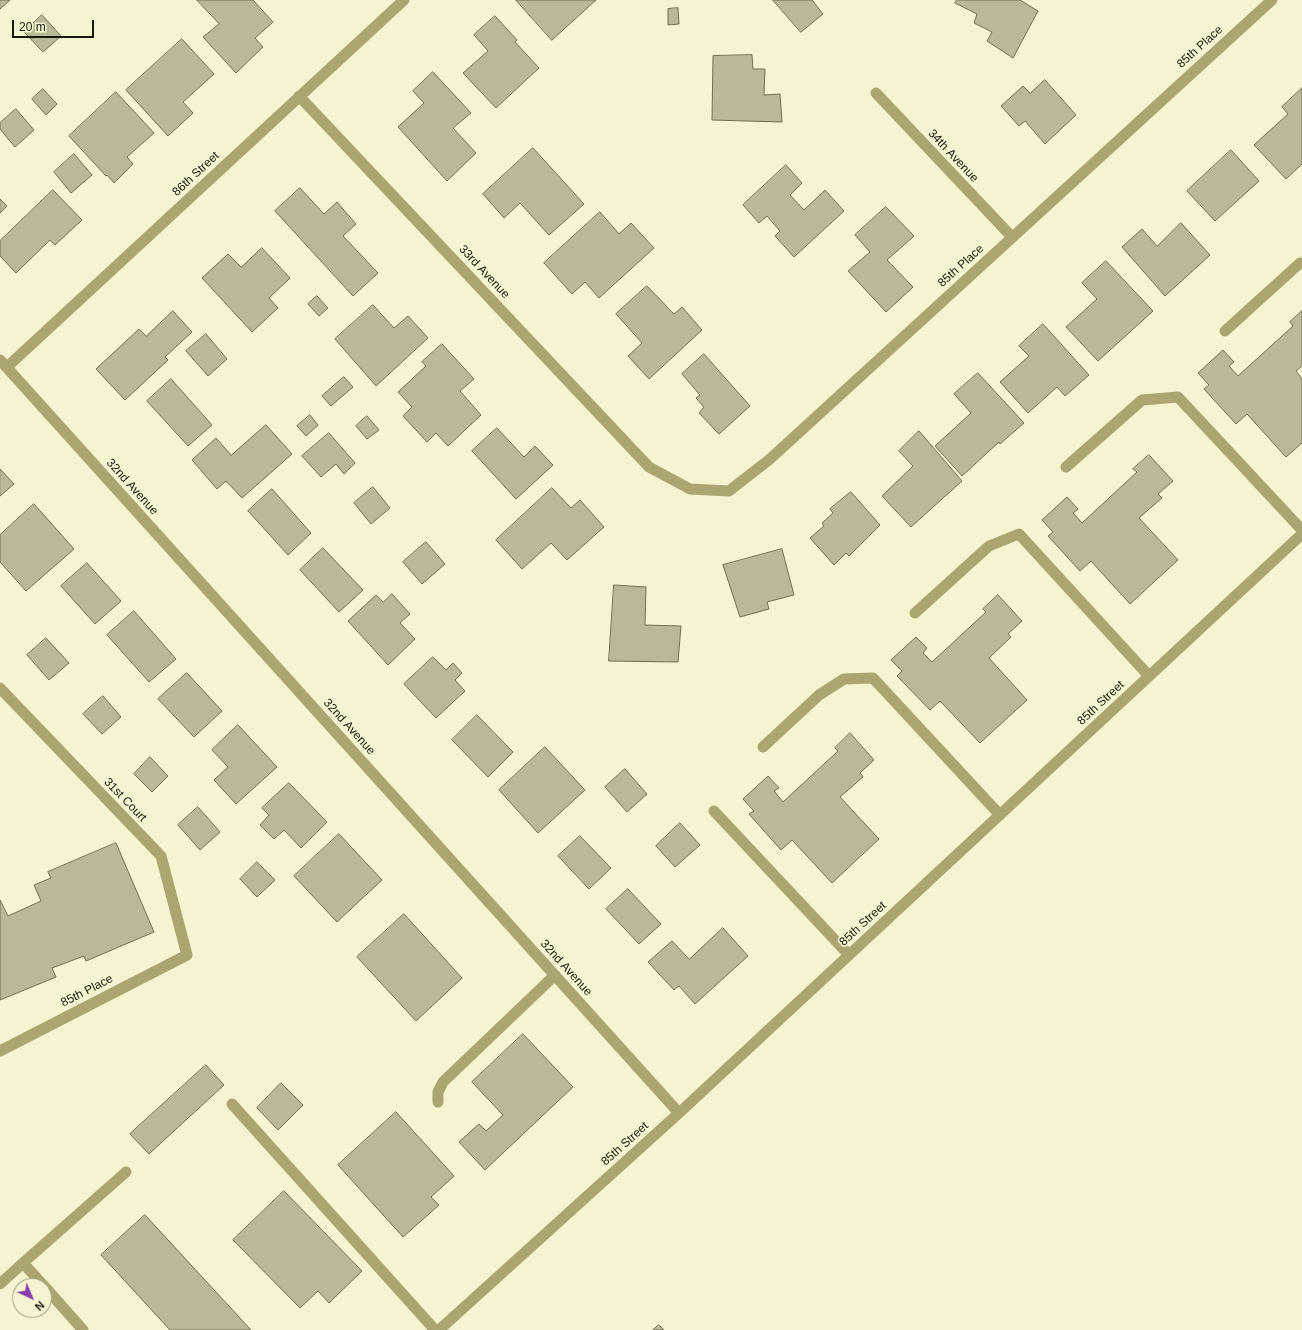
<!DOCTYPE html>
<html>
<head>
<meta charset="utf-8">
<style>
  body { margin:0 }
  #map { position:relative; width:1302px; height:1330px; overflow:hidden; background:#f6f3d1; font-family:Arial,sans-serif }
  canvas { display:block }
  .north { position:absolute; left:12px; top:1278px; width:40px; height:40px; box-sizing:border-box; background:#f6f3d1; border:1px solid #9e9c82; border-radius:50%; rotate:136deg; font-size:11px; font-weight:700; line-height:16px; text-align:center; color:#1a190c }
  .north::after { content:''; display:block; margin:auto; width:14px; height:18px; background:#873bac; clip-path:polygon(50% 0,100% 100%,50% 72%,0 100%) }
  .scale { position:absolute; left:12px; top:20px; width:82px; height:18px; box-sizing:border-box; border:2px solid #1a190c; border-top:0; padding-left:5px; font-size:12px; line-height:14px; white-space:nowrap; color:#1a190c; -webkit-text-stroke:3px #f6f3d1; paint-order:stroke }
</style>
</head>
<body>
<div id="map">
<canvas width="1302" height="1330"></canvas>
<div class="north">N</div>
<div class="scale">20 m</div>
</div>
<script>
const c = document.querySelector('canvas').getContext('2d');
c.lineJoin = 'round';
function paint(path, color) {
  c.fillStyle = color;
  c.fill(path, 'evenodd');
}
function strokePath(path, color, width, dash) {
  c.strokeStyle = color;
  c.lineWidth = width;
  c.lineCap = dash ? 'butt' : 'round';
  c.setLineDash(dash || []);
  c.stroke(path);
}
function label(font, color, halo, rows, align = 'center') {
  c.font = font + ' Arial,sans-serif';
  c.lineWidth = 3.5;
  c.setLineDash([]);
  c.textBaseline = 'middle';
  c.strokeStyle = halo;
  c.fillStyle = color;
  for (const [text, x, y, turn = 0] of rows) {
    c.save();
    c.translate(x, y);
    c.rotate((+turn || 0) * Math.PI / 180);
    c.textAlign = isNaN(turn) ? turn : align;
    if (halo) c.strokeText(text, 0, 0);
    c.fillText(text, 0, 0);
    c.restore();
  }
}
const building = new Path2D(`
  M0,0H10L0,9Z
  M197,0H253L273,22L255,38L263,47L236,73L203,37L219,24Z
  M516,0H596L552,40Z
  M773,0H812L823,14L801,32Z
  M957,0H1020L1038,11L1013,58L987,41L992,32L974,23L977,14L955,3Z
  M678,8L679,24L668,25V9Z
  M42,15L61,36L43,52L24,32Z
  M495,16L517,40L515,42L539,68L496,108L463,73L488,51L474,35Z
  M182,39L214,74L183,102L193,113L168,136L126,90Z
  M752,55L753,69H765L764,95L780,94L782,122L712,120L713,56Z
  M433,72L471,113L453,128L476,153L447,181L398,127L424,103L413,91Z
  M1045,80L1076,115L1045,144L1025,121L1019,126L1001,106L1023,86L1030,93Z
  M1302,88V164L1286,179L1254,145L1288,114L1282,107Z
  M43,89L57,104L46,115L32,99Z
  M116,92L154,133L127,157L133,164L114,183L107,175L106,176L69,136Z
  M16,109L34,130L15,147L0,129V123Z
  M533,148L584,204L549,235L520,203L504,218L483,194Z
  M1231,150L1259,181L1215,221L1187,191Z
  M74,154L92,175L71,193L54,172Z
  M786,165L802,183L790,195L804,210L825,190L844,211L794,257L775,236L780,231L767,216L759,223L743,205Z
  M300,188L324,214L337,202L356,224L343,236L378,273L353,296L275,211Z
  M53,190L82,220L55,245L50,240L16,273L0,256V241Z
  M0,199L7,206L0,213Z
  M886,207L914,236L887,260L913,287L886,312L848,271L870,252L855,235Z
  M600,212L619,234L631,223L654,248L599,298L585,282L572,294L544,263Z
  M1181,223L1210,255L1165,296L1122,247L1142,229L1157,246Z
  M262,248L290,278L269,298L278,308L252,332L202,278L228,254L241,267Z
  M1106,261L1153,311L1098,361L1066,327L1097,299L1082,283Z
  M647,286L674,314L682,307L702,330L649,379L628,356L642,343L616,314Z
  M317,296L328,308L319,316L308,304Z
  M373,305L394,328L408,316L428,338L376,386L335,339Z
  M173,311L192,332L165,357L168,360L125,400L96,369L139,329L146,336Z
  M1302,311V366L1296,371L1302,379V443L1286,457L1247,414L1236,424L1204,389L1209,385L1198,373L1223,350L1234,362L1229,366L1238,376L1293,326L1290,322Z
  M1043,324L1089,375L1065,396L1057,387L1028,413L1000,382L1029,356L1019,346Z
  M206,334L227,359L208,376L186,351Z
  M442,344L474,379L460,391L481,415L448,446L436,433L427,442L403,416L412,407L398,392L426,366L422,362Z
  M704,354L750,406L719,434L699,413L704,407L696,398L700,395L682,374Z
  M978,373L1024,423L1000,444L999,442L962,476L935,446L971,413L954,394Z
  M344,377L353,387L331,406L322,396Z
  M171,379L212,425L188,446L147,401Z
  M310,415L318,425L306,436L297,426Z
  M367,416L379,430L367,439L356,426Z
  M266,425L292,454L242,498L226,481L217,489L192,460L216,438L231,455Z
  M497,428L524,457L535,446L553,465L516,499L472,451Z
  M919,431L962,481L911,527L882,496L913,466L899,451Z
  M329,433L355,463L344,474L336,464L321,477L302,456Z
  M1149,455L1173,481L1158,494L1162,498L1139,518L1178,560L1130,604L1091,561L1080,571L1048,536L1053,532L1042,520L1067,497L1078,509L1073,513L1082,523L1137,472L1133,469Z
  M0,469L14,484L0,496Z
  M373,487L390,508L371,524L354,503Z
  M552,488L571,508L580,500L604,527L567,560L551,543L522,569L496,540Z
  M272,489L311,533L288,555L248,511Z
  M851,492L880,525L849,556L846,553L834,565L810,538L824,526L822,523L833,513L830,509Z
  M34,504L74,549L26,591L0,562V535Z
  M426,542L445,564L422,584L403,562Z
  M323,548L363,590L339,612L300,570Z
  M782,549L794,595L767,602L769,609L740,617L723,565Z
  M87,563L121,601L95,624L61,586Z
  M614,585L646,587L645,625L681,626L678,662L609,661Z
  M392,594L410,614L400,623L415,639L388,665L348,621L376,595L383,602Z
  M998,595L1022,621L1008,634L1011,637L989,658L1027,700L980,743L940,701L930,710L897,676L902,671L891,660L916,637L927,648L923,653L932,662L986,612L983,609Z
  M134,611L176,659L149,682L107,635Z
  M46,638L69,663L49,680L27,655Z
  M433,657L446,670L453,663L462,673L455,680L465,691L436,718L404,684Z
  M187,673L222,711L194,737L158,699Z
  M103,696L121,717L102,734L83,714Z
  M477,715L513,752L488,777L452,740Z
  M238,725L277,767L236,804L214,780L228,767L212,750Z
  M850,733L874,760L860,773L863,777L840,797L879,839L832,883L792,840L781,850L749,814L754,811L743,799L768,776L779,788L774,791L783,802L838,751L835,748Z
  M545,747L585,790L538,833L499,790Z
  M150,757L168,776L152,792L134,774Z
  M625,769L647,794L627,812L605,787Z
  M289,783L327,822L301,848L284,830L274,839L260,825L269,815L262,808Z
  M198,807L220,832L200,850L178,825Z
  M680,823L700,845L675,867L656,846Z
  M339,834L382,880L337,922L294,876Z
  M580,836L611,868L589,889L558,856Z
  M116,843L154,932L86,961L84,956L52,968L56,977L0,1000V900L8,916L41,901L34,885L51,878L48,872Z
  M257,862L275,880L257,897L240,879Z
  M628,889L661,924L639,944L606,909Z
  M404,914L462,978L416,1021L357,957Z
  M723,928L748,956L695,1004L679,986L674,990L648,962L672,941L689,959Z
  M523,1034L573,1087L485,1170L459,1142L479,1124L486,1131L503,1115L472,1082Z
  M206,1065L224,1085L149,1154L130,1134Z
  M281,1083L303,1105L278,1130L257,1108Z
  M396,1112L454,1176L431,1197L439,1205L403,1237L338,1165Z
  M284,1191L362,1271L329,1303L318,1291L300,1308L233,1240Z
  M145,1215L251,1330H170L101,1255Z
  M659,1325L664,1330H653Z`);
const service = new Path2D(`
  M1225,331L1300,263H1302
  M1066,467L1142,400L1178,397L1302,530
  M915,613L989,546L1019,534L1149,676
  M763,747L819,695L844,679L873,678L1000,815
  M714,811L849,955
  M438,1102V1092L443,1082L555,975
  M232,1104L435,1330
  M0,1284L23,1263
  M44,1286L23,1263L126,1172
  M44,1286L83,1330`);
const minor = new Path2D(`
  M876,93L1012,237
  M299,96L649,467L690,489L729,491L770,459L1272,0
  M0,360L679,1113
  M7,367L404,0
  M0,688L161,856L187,955L0,1051`);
const tertiary = new Path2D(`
  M439,1330L679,1113L1302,534`);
const streetNames = [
  ["85th Place",1200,47,-42],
  ["34th Avenue",953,156,47],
  ["86th Street",196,174,-43],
  ["85th Place",961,266,-42],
  ["33rd Avenue",484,272,47],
  ["32nd Avenue",132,487,48],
  ["85th Street",1101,703,-43],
  ["32nd Avenue",349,727,48],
  ["31st Court",125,800,46],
  ["85th Street",863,924,-43],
  ["32nd Avenue",566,968,48],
  ["85th Place",87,991,-27],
  ["85th Street",625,1144,-42]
];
paint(building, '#bbb897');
strokePath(building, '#716e4f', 1);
strokePath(service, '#aba572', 11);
strokePath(minor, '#aba572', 11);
strokePath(tertiary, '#aba572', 11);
label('12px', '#1a190c', '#f6f3d1', streetNames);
</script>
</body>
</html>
